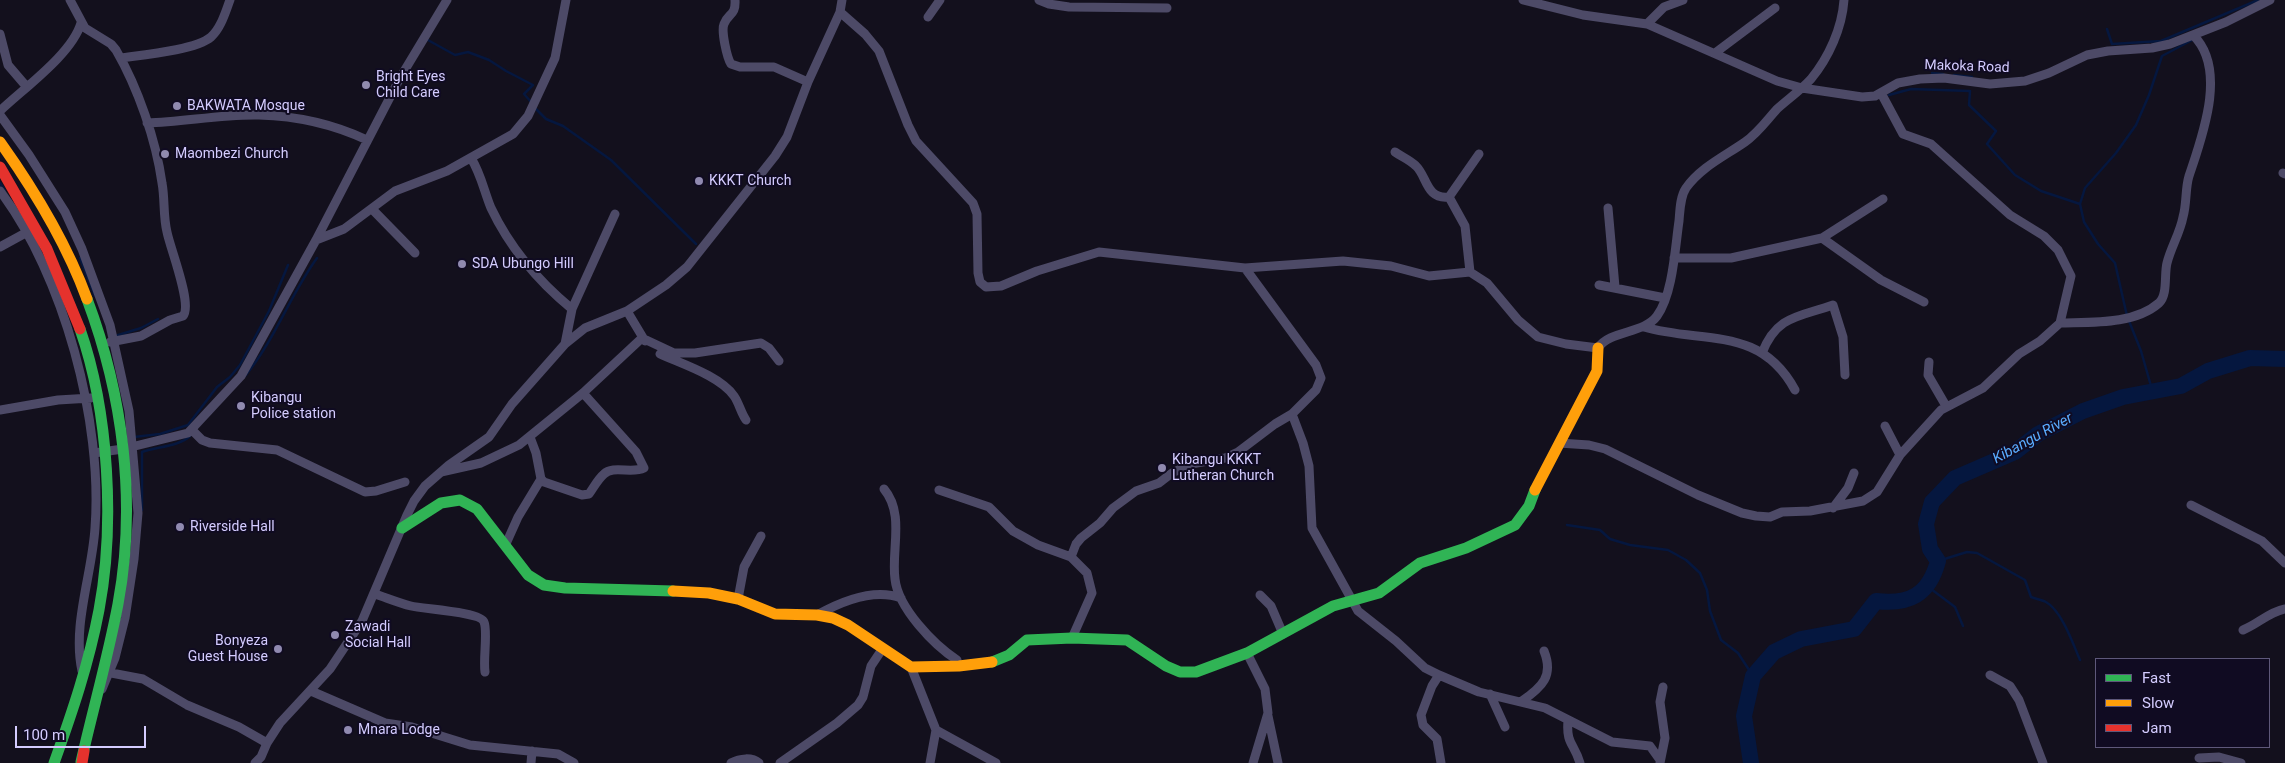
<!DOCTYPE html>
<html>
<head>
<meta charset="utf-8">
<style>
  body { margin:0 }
  #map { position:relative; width:2285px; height:763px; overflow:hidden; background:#13101d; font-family:Roboto,sans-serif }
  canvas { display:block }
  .legend { position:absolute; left:2095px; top:658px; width:175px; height:90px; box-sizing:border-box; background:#100b22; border:1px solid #5e587a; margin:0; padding:6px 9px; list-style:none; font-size:15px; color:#d4ccff }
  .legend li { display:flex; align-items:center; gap:10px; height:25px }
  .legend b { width:25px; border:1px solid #5e587a }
  .scale { position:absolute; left:15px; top:726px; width:131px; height:22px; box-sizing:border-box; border:2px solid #d4ccff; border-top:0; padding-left:6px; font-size:15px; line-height:18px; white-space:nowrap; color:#d4ccff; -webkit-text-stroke:4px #100b22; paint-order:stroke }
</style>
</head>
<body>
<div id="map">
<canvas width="2285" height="763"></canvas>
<ul class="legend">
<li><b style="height:6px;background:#30b455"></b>Fast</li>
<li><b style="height:6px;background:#ff9f0a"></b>Slow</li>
<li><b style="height:6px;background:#e5322d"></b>Jam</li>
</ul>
<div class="scale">100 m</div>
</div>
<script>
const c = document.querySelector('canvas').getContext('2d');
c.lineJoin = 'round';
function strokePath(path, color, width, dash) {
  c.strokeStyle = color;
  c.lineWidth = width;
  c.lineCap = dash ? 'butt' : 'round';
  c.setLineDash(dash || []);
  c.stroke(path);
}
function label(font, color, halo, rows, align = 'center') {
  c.font = font + ' Roboto,sans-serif';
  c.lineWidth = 4;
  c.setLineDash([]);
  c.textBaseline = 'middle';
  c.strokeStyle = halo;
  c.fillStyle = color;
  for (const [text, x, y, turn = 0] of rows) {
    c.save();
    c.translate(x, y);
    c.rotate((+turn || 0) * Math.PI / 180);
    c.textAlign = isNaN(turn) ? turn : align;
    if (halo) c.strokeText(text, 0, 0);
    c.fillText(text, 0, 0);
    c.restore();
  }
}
const stream = new Path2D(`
  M2107,29L2112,44L2161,41L2258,0
  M426,39L455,55L468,52L489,60L506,71L533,85L524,94L532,103
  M1932,73L1943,74
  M1954,75L1972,77
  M1889,95L1911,89L1970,91L1969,105L1996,131L1987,144L2015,175L2041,191L2080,204
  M535,108L546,119L563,126L611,160L696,244
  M0,183L5,191
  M80,258L95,296
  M2127,316L2115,263L2098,244L2084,222L2080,204L2085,188L2116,153L2136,125L2149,95L2162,56L2194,39
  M2129,321L2141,351L2153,393
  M115,336L141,328L158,319
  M245,376C275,340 290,295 317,258
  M134,437L160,434L188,425L217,387L230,377L240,365L269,311L288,265
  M142,510V452C156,447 180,446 190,436
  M1567,525L1600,530L1610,539L1630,545L1668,550L1686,560L1700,573L1707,590L1710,611L1721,640L1738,653L1753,676
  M1938,561L1967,552L1977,553L2025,580L2031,597C2036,599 2042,600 2046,602C2062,611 2073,644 2080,660
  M1927,586L1955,607L1963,626`);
const river = new Path2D(`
  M1751,763L1744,716L1753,676L1774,652L1801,639L1854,629L1876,601C1909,605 1929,595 1938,561L1930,549L1926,524L1932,502L1955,478L2015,452L2038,434L2083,411L2123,397L2181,386L2208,371L2250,358L2285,359`);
const street = new Path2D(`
  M70,0L85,28L111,44L116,50C138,88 156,140 162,183C165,199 163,216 167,232C170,248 193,305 183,316L170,320L141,336L110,342
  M735,0C736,16 728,13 724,24C721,31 727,58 731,64L740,67H774L808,82
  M1039,0L1049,4L1069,7L1167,8
  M1523,0L1583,15L1647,24L1777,81L1802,88L1862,97L1875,96L1898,83L1920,79L1944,78L1990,84L2025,81L2049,73L2087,55L2108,51L2152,48L2170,44L2226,22L2270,0
  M840,12L865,34L879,51L908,125L916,141L973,203L977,214L978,273L980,282L986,287L1001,286L1037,271L1099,252L1245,268L1343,261L1391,266L1429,276L1470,272L1487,283L1518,320L1538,337L1566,344L1598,348C1610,330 1644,334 1657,316C1673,294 1675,248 1679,221C1680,210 1680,197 1686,188C1701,167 1725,156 1745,142C1758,133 1767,120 1777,109C1788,99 1801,90 1811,79C1829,57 1842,28 1844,0
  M928,17L940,0
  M1647,24L1664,7L1683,0
  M0,34L8,65L26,86
  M1715,53L1775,8
  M121,58C142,55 196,50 211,37C221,28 225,13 230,0
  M0,111C24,88 72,54 81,23
  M0,115L29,155L65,212L82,249L110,325L129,411L138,513L134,559L125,618L115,658L102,689
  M147,123C184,122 222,114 259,115C296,116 333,124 367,140
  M1395,152C1402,157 1410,160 1416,166C1427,176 1426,200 1449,197
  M471,158C481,174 484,191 491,208C510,248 538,281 572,309
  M2283,173L2285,174
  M0,191C64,276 103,422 95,528C92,575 72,625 82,671
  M1608,208L1615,287
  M372,209L415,253
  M1822,238L1881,280L1924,302
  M316,240L344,229L395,191L447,171L513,134L528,116L555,58L566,0
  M0,247L31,230
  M1674,258H1731L1822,238L1883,199
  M1470,272L1465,226L1449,197L1479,154
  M1599,285L1665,298
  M627,311L645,341
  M2060,323C2091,322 2134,325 2159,303C2168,295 2164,274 2167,263C2171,247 2180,233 2183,217C2187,203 2185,189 2189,176C2202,137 2228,69 2193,35
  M1644,327C1703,344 1760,325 1795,390
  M565,344L572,309L615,214
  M1762,353C1777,315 1799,317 1833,305L1843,337L1845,375
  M660,354C682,364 720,376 734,396C739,403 741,413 746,420
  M1929,362L1928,375L1946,406
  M0,410L58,400L91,398
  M1292,414L1303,443L1309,466L1312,528L1358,611L1396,641L1425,668L1439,675L1479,692L1545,708L1612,742L1650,746L1660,760
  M1885,426L1900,455
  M193,431L202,440L210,443L277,450L365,492L376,491L405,482
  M530,437L536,453L541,479L544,482L582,495L589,494C594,487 598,479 604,474C613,465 632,474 644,468L636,452L583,393
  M1559,443L1589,445L1605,449L1698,495L1742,513L1756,516L1770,517L1782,512L1810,511L1863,501L1877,492L1900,455L1941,410L1983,388L2019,354L2040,341L2060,323L2071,276L2058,250L2044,236L2010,215L1931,144L1903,134L1881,93
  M94,453L123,449L188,433L241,376L316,240L400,78L447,0
  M441,472L481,463L519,445L583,393L642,338L674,353H695L761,343L769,348L779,361
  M884,489C905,514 891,550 895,579C898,608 934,645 957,660
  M939,490L989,507L1013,531L1038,545L1071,557
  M2191,505L2262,541L2285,563
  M1833,508L1848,488L1854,473
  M505,546L518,517L541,479
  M375,594C387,598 399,603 411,606C423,609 481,612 484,622C488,631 483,659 485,672
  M1260,595L1271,606L1283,634
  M738,599L744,567L761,536
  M817,615C842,601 874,588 901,598
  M2243,630C2258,624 2269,612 2285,609
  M1072,638L1092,593L1087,573L1071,557L1076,544L1081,538L1100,523L1113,508L1136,491L1159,483L1172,473L1191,464L1225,458L1238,452L1275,424L1292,414L1316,390L1321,378L1316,365L1245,268
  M1247,653L1265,689L1268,713L1253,763
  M911,667L936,730L996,763
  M106,672L143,679L187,705L239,727L267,743
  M1439,675L1432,686L1421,715L1423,725L1437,739L1441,763
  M1990,675L2010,686L2019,700L2043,763
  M311,691L385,723L412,727L470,745L558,754L574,763
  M1490,694L1505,727
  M1522,701C1542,687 1554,676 1544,651
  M1268,716L1278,763
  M1568,721C1566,744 1574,743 1580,763
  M2199,758L2219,757L2241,763
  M255,763L261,757L267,743L280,723L330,669L362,621L407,515L414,501L425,486L449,465L489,437L512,404L565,344L585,328L627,311L666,285L687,267L775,156L787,137L808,82L840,12L842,0
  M531,763L532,751
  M731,763C740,758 752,757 759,763
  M780,763L837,723L858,705L863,697L871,666L883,648
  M930,763L936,730
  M1660,763L1665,738L1660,702L1663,687`);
const fast = new Path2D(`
  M402,528L441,503L460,500L477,509L528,575L544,585L565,588L673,591
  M992,662L1009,655L1027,640L1072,638L1127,640L1166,666L1180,672H1196L1247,653L1333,606L1379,593L1420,563L1466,548L1515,525L1529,506L1535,490
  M81,762C93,709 108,657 118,604C137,502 123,395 87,299
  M54,763C72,713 89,663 99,610C115,525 109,412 80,329`);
const slow = new Path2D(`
  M0,142C35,191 66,242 87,299
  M1535,490L1597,371L1598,348
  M673,591L709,593L738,599L775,614L817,615L833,618L848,625L911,667L959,666L992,662`);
const jam = new Path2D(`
  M0,167L47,249L80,329
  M82,763L84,751`);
const markers = [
  [366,85,5,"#908ab0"],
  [177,106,5,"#908ab0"],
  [165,154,5,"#908ab0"],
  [699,181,5,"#908ab0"],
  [462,264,5,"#908ab0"],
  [241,406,5,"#908ab0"],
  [1162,468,5,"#908ab0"],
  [180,527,5,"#908ab0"],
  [335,635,5,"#908ab0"],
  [278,649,5,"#908ab0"],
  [348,730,5,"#908ab0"]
];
const streetNames = [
  ["Makoka Road",1967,67,2]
];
const poiNames = [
  ["Bright Eyes",376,77],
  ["Child Care",376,93],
  ["BAKWATA Mosque",187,106],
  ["Maombezi Church",175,154],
  ["KKKT Church",709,181],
  ["SDA Ubungo Hill",472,264],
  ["Kibangu",251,398],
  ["Police station",251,414],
  ["Kibangu KKKT",1172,460],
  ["Lutheran Church",1172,476],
  ["Riverside Hall",190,527],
  ["Zawadi",345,627],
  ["Social Hall",345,643],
  ["Bonyeza",268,641,"right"],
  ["Guest House",268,657,"right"],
  ["Mnara Lodge",358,730]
];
const waterNames = [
  ["Kibangu River",2033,439,-29]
];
strokePath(stream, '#05173f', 2.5);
strokePath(river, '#05173f', 16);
strokePath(street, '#4d4a67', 9);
strokePath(fast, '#30b455', 11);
strokePath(slow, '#ff9f0a', 11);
strokePath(jam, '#e5322d', 11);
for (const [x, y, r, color] of markers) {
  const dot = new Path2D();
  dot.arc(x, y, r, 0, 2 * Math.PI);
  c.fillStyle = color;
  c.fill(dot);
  strokePath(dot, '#100b22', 2);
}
label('14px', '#d4ccff', '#100b22', streetNames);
label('14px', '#d4ccff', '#100b22', poiNames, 'left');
label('italic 15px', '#5aacff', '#100b22', waterNames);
</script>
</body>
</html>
